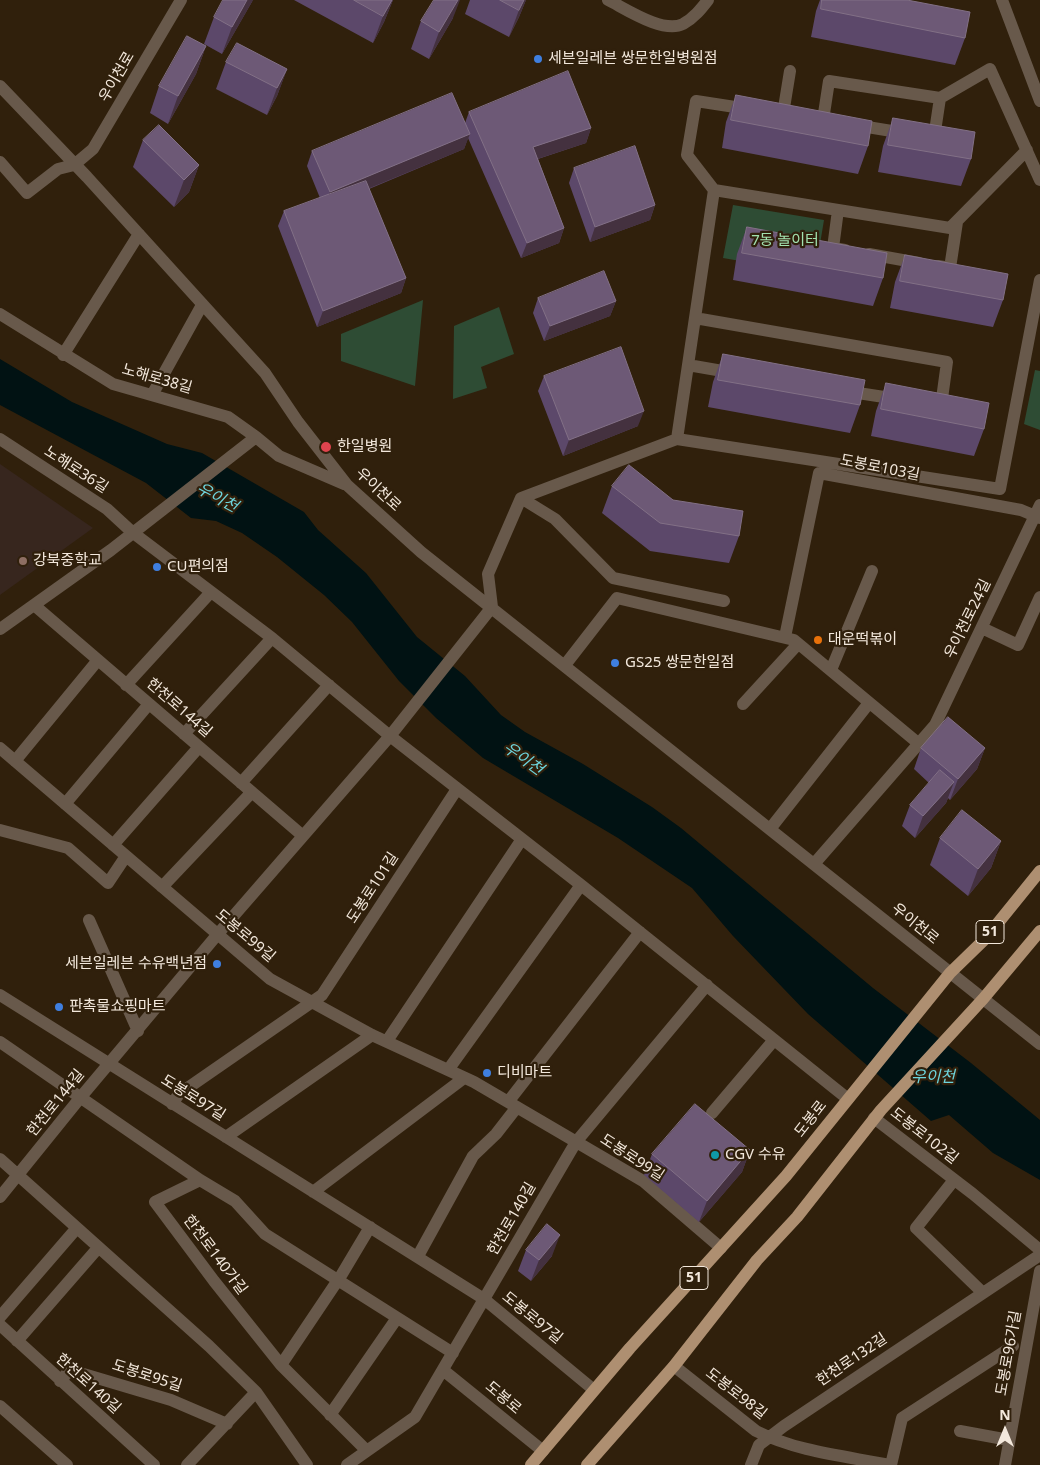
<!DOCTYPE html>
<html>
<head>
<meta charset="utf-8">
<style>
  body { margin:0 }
  #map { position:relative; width:1040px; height:1465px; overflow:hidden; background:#30200c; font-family:"Noto Sans",sans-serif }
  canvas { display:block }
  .north { position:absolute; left:980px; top:1405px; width:50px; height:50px; -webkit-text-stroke:4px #30200c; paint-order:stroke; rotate:0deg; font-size:14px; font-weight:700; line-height:20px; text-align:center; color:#f3e8dc }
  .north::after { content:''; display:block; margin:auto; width:18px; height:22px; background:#f3e8dc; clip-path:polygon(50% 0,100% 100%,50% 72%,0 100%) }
</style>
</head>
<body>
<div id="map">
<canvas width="1040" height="1465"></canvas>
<div class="north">N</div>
</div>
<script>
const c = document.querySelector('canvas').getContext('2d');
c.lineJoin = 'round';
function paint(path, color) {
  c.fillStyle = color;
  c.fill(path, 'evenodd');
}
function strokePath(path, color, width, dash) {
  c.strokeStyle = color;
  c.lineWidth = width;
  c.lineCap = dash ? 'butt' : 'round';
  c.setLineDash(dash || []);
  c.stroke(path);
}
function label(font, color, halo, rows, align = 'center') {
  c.font = font + ' "Noto Sans","Noto Sans KR",sans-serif';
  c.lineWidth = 4.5;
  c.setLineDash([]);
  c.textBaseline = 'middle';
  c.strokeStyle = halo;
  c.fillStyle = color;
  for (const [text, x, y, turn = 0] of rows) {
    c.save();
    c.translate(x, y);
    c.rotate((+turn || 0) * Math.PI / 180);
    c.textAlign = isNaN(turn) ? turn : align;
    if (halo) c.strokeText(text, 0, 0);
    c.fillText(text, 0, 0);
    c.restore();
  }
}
const education = new Path2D(`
  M0,464L93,528L0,595Z`);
const green = new Path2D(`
  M733,205L824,220L815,274L723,258Z
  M423,300L415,386L341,361V334Z
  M499,307L514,354L481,367L487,388L453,399L454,326Z
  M1035,370L1040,371V430L1024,424Z`);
const water = new Path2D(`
  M0,359L72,402L167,444L202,453L304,512L318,530L366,573L417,637L465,676L501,715L525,732L583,764L652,807L681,828L873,988L971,1063L1040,1120V1180L993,1153L949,1115L931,1121L808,1014L733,936L692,888L618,838L483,758L436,718L399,681L352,622L324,595L277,557L242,533L216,521L191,518L146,483L0,405Z`);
const minor = new Path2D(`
  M608,0C626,9 663,34 683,24C694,18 701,9 708,0
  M1002,0L1040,101
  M0,86L87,177L265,373L298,422L347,485L421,552L1040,1044
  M783,114L790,71
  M815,119L823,120L829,81L940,98L990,69L1040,180
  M855,125L904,133
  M931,137L934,138L940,98
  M0,162L27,193L58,169L74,165L93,149L181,0
  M714,190L950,228L1027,150
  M838,210L833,248L845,250
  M869,254L919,263
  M938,266L950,268L957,222
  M0,314L113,384L228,417L256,437
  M695,318L947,362L941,406H937
  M63,355L139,234
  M688,365L734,373
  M845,391L897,399
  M152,395L202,305
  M0,439L107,509L132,532L272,638L390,736L581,885L848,1099
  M677,439L1000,489L1040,280
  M521,498L555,519L613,578L724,601
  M34,605L303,836
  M982,628L1018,645L1040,597
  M0,629L111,550L256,437L279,456L344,484
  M785,637L819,473L1021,510L1040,518
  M565,665L617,598L794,640L918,743
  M831,670L872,571
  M126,685L211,592
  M743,704L798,644
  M184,734L272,638
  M0,748L270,979L372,1035L474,1082L643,1181L721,1248
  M15,761L98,660
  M241,783L329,685
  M65,804L149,704
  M770,829L869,703
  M0,830L68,848L108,883L126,856
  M113,845L199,747
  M814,864L935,725L1040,505
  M162,887L252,792
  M89,920L138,1031
  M0,995L484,1299L594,1390
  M387,1041L522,839
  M0,1042L200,1180L235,1201L265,1234L453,1353
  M448,1070L581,885
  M508,1102L640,932
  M172,1104L179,1094L322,995L457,789
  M712,1113L774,1040
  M874,1118L973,1194L1040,1250
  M226,1137L372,1035
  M0,1159L209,1346L256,1392L307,1465
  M200,1180L155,1202L214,1281L281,1365L367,1451
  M954,1180L916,1228L982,1292
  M313,1192L464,1078
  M0,1197L80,1098L217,935L390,736L492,607L488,574L521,498L677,439L714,190L687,155L696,101L748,109
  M418,1256L473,1156L496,1134L517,1107
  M0,1317L76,1229
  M0,1325L154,1465
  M17,1341L98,1248
  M281,1365L342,1274L370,1227
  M674,1366L756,1431C798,1452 845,1456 890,1465
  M443,1370L543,1451
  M60,1381L70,1370L171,1400L227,1424
  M0,1406L67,1465
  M330,1415L397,1318
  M960,1431L1009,1440
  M187,1465L256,1392
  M347,1465L415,1417L576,1142L707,985
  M751,1465L759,1445L784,1426L1040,1255
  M891,1465L902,1418L1013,1346
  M1005,1465L1040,1271`);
const major = new Path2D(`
  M531,1465L630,1348L786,1176L950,973L985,939L1040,871
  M587,1465L674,1366L757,1260L797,1217L881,1110L983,999L1040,931`);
const wall = new Path2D(`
  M253,0L222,54L204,44L214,17Z
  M294,0H393L384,22L373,43Z
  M470,0H526L519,17L509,37L465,14Z
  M820,0H907L965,38L955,65L811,37L816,11Z
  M453,18L429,59L411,49L421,21Z
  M206,46L196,74L168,124L150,113L159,86Z
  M226,62L287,69L277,96L267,115L216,89Z
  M736,95L868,146L858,174L722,148L726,122Z
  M469,112L591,128L586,143L538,159L564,228L559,243L521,258L468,138L464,149L369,189L406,278L401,293L317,327L278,226L284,211L320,198L307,166L312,151L465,123Z
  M893,118L971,159L961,186L878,172L883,146Z
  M143,140L199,165L189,192L174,207L133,167Z
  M574,168L655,205L650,220L590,242L569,183Z
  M747,227L883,278L873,306L733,280L737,254Z
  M905,255L1003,300L993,327L890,308L895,282Z
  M538,298L616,301L610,316L544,341L533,313Z
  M723,354L860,405L850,433L708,407L713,382Z
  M544,376L638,426L563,456L538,391Z
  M886,383L984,429L974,456L871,436L876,411Z
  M612,486L673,500L739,536L729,563L650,551L602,513Z
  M921,748H985L977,769L950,800L948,798L946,803L915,838L902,826L910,805L929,783L914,769Z
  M940,838L1001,841L991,868L968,896L930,865Z
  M750,1150L742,1172L699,1222L644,1175L652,1154Z
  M526,1250L552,1256L531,1281L518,1271Z`);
const shadedWall = new Path2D(`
  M247,0H253L222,54L232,27Z
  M392,0H393L384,22L373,43L383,16Z
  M458,0H460L453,18L429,59L439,32Z
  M524,0H526L519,17L509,37L519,10Z
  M206,46L196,74L168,124L178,96Z
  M287,69L277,96L267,115L277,88Z
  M591,128L586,143L528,162L533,147Z
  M470,134L464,149L324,207L330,192Z
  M199,165L189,192L174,207L184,180Z
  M655,205L650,220L590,242L595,227Z
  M564,228L559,243L521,258L527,243Z
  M406,278L401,293L317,327L323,311Z
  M616,301L610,316L544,341L550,326Z
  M644,411L638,426L563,456L569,440Z
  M985,748L977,769L950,800L958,779Z
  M954,782L946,803L915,838L923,816Z
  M1001,841L991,868L968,896L978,869Z
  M750,1150L742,1172L699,1222L707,1201Z
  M560,1235L552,1256L531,1281L539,1260Z`);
const building = new Path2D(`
  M223,0H247L232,27L214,17Z
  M354,0H392L383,16Z
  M434,0H458L439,32L421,21Z
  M500,0H524L519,10Z
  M822,0H907L970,12L965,38L821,9Z
  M187,36L206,46L178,96L159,86Z
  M237,43L287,69L277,88L226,62Z
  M568,71L591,128L533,147L564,228L527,243L469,112Z
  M452,93L470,134L330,192L312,151Z
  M736,95L872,121L868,146L731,120Z
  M893,118L975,132L971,159L888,145Z
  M159,125L199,165L184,180L143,140Z
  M635,146L655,205L595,227L574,168Z
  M366,181L406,278L323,311L284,211Z
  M747,227L887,253L883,278L742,253Z
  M905,255L1008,274L1003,300L900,281Z
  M604,271L616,301L550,326L538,298Z
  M621,347L644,411L569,440L544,376Z
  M723,354L865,380L860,405L718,380Z
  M886,383L989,403L984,429L881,409Z
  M629,465L673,500L743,511L739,536L660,523L612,486Z
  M948,717L985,748L958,779L921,748Z
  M940,770L954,782L923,816L910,805Z
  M962,810L1001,841L978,869L940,838Z
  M695,1104L750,1150L707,1201L652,1154Z
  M547,1224L560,1235L539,1260L526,1250Z`);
const markers = [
  [538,59,5,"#3f7fe0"],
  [326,447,6,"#e0444e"],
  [23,561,5,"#8d6e63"],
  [157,567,5,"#3f7fe0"],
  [818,640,5,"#e8710a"],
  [615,663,5,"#3f7fe0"],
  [217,964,5,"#3f7fe0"],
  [59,1007,5,"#3f7fe0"],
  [487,1073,5,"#3f7fe0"],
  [715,1155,5,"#0f9aa8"]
];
const shields = [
  [990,932,28],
  [694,1278,28]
];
const shieldNames = [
  ["51",990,932],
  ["51",694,1278]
];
const poiNames = [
  ["세븐일레븐 쌍문한일병원점",548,59],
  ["한일병원",337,447],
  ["강북중학교",33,561],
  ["CU편의점",167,567],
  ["대운떡볶이",828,640],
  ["GS25 쌍문한일점",625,663],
  ["세븐일레븐 수유백년점",207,964,"right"],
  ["판촉물쇼핑마트",69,1007],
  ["디비마트",497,1073],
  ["CGV 수유",725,1155]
];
const streetNames = [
  ["우이천로",117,77,-60],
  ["노해로38길",157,379,16],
  ["도봉로103길",880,468,11],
  ["노해로36길",76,470,33],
  ["우이천로",378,490,43],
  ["우이천로24길",968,619,-64],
  ["한천로144길",179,708,41],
  ["도봉로101길",373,888,-57],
  ["우이천로",915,924,39],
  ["도봉로99길",245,936,40],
  ["도봉로97길",193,1098,32],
  ["한천로144길",56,1103,-51],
  ["도봉로",811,1119,-52],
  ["도봉로102길",924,1136,38],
  ["도봉로99길",632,1158,33],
  ["한천로140길",512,1219,-60],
  ["한천로140가길",215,1255,53],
  ["도봉로97길",532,1318,39],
  ["도봉로96가길",1009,1353,-80],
  ["한천로132길",852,1360,-34],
  ["도봉로95길",147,1376,18],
  ["한천로140길",88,1384,42],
  ["도봉로98길",736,1394,38],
  ["도봉로",503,1398,40]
];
const parkNames = [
  ["7동 놀이터",785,241]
];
const waterNames = [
  ["우이천",217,498,28],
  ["우이천",523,759,35],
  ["우이천",933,1077]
];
paint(education, '#37261e');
paint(green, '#2e4c34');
paint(water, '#011213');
strokePath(minor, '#68594b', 12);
strokePath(major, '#ae8f71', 12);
paint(wall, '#5c486a');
paint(shadedWall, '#44313f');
paint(building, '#6d5976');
strokePath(building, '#827086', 1);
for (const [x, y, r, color] of markers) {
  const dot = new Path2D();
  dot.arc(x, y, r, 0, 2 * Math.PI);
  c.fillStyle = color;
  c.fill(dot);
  strokePath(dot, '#30200c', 2);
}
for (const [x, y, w] of shields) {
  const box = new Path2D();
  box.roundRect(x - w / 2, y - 11.5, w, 23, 4);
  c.fillStyle = '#30200c';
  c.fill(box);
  strokePath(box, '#f3e8dc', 1);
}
label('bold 14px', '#f3e8dc', null, shieldNames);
label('15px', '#f3e8dc', '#30200c', poiNames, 'left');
label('15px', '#f3e8dc', '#30200c', streetNames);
label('15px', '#a2e2af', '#30200c', parkNames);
label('italic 16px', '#6dd4dc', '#30200c', waterNames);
</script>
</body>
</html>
